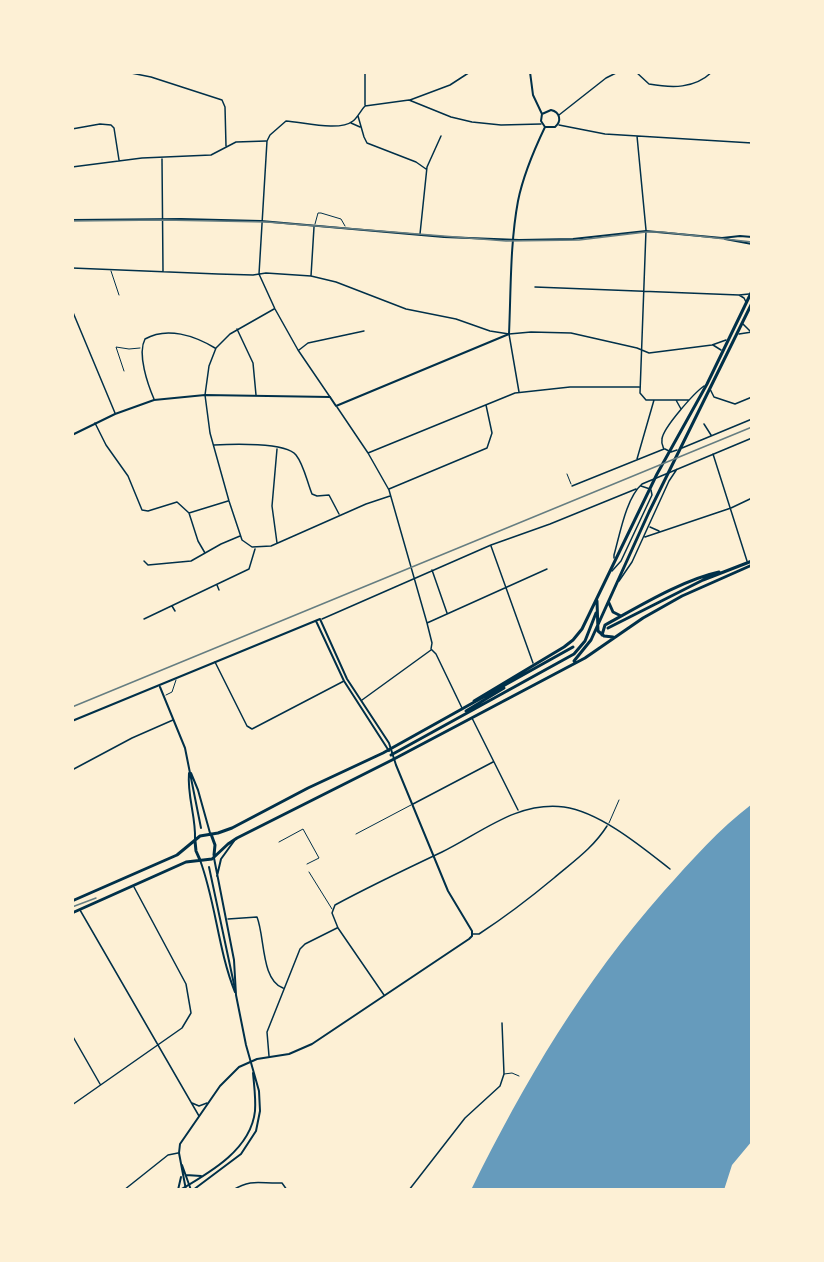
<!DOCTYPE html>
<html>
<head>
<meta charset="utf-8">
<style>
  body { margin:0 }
  #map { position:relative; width:824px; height:1262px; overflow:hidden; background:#fdf0d5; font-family:"Titillium Web",sans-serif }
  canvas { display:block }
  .frame { position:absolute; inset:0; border:74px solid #fdf0d5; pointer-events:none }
</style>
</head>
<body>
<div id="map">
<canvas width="824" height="1262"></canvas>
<div class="frame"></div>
</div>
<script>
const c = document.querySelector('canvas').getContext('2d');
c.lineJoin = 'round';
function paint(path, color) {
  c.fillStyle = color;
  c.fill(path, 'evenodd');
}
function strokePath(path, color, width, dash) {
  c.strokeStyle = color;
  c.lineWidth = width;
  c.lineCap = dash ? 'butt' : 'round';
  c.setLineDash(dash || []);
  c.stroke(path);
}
const water = new Path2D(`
  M752,804V1141L732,1165L724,1190H471C526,1079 582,984 664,891C692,860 719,829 752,804Z`);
const service = new Path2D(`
  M315,224L318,213H321L341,219L345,226
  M111,271L119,295
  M124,371L116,347L129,349L140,348
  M567,474L571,484
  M166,695L172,692L176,680
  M609,823L619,800
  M356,834L411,805
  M279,842L303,829L319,858L307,864
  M309,872L332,909
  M504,1074L512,1073L519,1076`);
const minor = new Path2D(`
  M126,72L151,77L222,100L225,107L226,146
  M636,72L649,84C672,88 694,89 712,72
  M751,72L752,73
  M410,100L450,85L470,72
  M365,105V72
  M559,115L606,78L618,72
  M358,116L364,137L367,143L416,162L426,169
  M351,123L360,127
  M559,125L605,134L752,143
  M72,129L100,124L111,125L114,128L119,160
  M637,136L646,230L640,393L646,400H689
  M162,159L163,271
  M72,167L142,158L211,155L236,142L266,141
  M420,234L427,167L441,136
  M72,268L218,274L253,275L266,273L311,276L336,282L406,309L456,319L490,331L509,334L531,332L571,333L637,348L649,353L712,345L726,340
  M311,276L314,227
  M535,287L739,295L749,294
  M739,295L744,298L746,302
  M274,309L230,334L216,348L209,366L205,395L210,433L229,501L242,540L252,547L271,546L366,504L390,496
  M72,310L115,413
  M743,324L750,331
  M237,329L253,363L256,395
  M509,334L519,392
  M739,334L752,332
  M713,345L721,350
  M299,350L308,343L364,331
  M710,389L714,397L735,404L752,397
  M330,397L298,350L275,309L259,274L267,141L270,135L286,121C303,122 339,132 353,121C358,117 361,110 365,106L409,100L451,117L472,122L501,125L541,124
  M154,399C148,385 137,354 145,339C167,326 195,336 215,348
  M676,400L681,409
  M337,407L368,453L389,490L427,623L432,643L431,649L436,654L462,708
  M95,423L106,445L128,476L142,510L148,511L177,502L189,513L228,501
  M704,424L711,435
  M214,445C231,444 286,442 296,455C304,465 307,482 312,494L317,496L329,495L339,514
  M682,448L752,419
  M664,449C662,445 661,444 662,439C663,428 694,393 704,386
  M665,449L671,452L677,450
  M368,453L515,393L570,387H639
  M713,454L747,561
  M637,459L654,400
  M572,486L664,449
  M641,486L650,489
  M389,489L487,448L492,433L486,405
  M189,513L198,541L205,553
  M650,527L659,531
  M645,537L731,508L752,498
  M277,543L272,506L277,449
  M491,546L533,663
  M614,558V555C620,534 626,498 642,484L752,438
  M144,561L148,565L191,561L221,544L240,536
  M432,570L447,613
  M612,571L621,561L652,495L651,490
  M619,581L632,562L669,481L677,469
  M217,585L219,590
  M172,606L175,611
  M144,619L249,569L255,549
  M322,619L491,545L550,524L636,489
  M427,623L547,569
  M215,662L247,726L252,729L344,681
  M362,700L431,650
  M472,718L518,810
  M72,770L132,738L173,720
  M413,804L493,762
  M80,910L199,1116
  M228,919L257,917C265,937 261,980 283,988
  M472,934H479C505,917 530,898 554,878C574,861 593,848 607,826
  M384,995L338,928L332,913L335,905C370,886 406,869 442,852C481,833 517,801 564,807C600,812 642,847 670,869
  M72,1035L100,1084
  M269,1056L267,1032L300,949L305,944L337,928
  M192,1103L199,1106L207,1103
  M72,1105L182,1028L191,1013L186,984L134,887
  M124,1190L168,1155L178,1153
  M233,1190C252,1178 261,1184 282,1183L287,1190
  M409,1190L465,1118L500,1086L504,1074L502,1023`);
const tertiary = new Path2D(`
  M530,72L533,95L542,114
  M542,114L551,110C560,112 562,121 555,127H545
  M542,114L541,121L545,127
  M72,435L115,414L154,400L205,395L330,397L336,406L509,334C511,290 510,244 518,201C523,176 534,150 545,127
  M316,621L344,681L389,751
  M160,687L185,748L201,828
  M72,721L320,619L347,679L389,743L396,765L448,891L472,931V936L469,939L312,1044L289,1054L257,1059L239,1067L220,1086L180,1144L179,1153L186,1190
  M189,773C187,796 196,817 195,839
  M191,773L198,790L210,833
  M209,867L235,989
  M182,1165L191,1190
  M186,1175L201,1176
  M178,1190L181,1177`);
const secondary = new Path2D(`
  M72,220L181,219L261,221L444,237L519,240L573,239L646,231L722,238L740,236L752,237
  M725,239L752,244
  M200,860C216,903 218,950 235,992
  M217,876L221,859L234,841
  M180,1190C211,1172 251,1149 255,1111C256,1098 254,1085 253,1073
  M193,1190L241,1154L256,1131L260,1111L259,1091L246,1045L236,995L234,960L214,858`);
const primary = new Path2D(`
  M597,601L598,631L604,636L613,637
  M609,603L613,612L621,616
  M608,628L703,580L752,561
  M602,635L605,625C638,607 682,580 719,572
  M574,661L591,640L649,512L752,303
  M474,701L564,647L573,640L582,629L657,474L707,384L752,291
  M466,711L504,688
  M391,755L574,654L585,641L596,613
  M211,834L215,845L214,855
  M195,841L196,851L200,860
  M72,901L177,855L200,836L218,833L232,828L308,788L383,753L573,647
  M72,913L186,862L212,859L228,844L237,838L394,759L585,658L643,618L682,596L752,565`);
const tram = new Path2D(`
  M72,221L163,220L267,222L506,241L579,240L646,232H662L752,242
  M72,907L96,898`);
const rail = new Path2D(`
  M72,707L752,427`);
paint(water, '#669bbc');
strokePath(service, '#003049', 1);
strokePath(minor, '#003049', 1.5);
strokePath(tertiary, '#003049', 2);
strokePath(secondary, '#003049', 2);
strokePath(primary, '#003049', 3);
strokePath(tram, '#657d81', 1.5);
strokePath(rail, '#657d81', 1.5);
</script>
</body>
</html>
